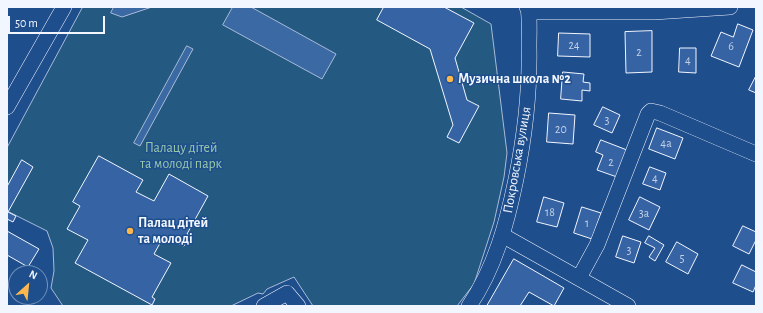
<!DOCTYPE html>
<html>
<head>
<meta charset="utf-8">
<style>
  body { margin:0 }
  #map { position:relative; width:763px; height:313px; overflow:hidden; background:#1f4e8c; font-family:"Alegreya Sans",sans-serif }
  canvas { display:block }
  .frame { position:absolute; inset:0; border:8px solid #f2f6ff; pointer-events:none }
  .north { position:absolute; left:8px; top:265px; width:40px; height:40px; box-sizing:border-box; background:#1f4e8c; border:1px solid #7391ba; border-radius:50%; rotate:27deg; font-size:11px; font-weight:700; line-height:16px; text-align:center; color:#f2f6ff }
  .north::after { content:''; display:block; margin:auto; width:14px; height:18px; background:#ffb74d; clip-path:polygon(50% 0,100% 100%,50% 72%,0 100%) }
  .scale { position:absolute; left:8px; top:16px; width:97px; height:18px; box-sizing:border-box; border:2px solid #f2f6ff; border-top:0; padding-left:5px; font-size:12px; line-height:14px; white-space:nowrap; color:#f2f6ff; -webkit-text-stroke:3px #1f4e8c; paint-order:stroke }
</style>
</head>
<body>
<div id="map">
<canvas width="763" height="313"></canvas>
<div class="frame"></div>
<div class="north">N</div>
<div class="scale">50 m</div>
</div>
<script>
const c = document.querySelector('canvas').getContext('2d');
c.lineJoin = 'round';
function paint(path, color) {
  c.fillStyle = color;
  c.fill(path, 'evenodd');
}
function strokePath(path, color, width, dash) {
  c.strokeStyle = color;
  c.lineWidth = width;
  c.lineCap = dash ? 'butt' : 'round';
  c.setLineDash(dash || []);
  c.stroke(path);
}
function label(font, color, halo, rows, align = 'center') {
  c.font = font + ' "Alegreya Sans",sans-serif';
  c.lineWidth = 3;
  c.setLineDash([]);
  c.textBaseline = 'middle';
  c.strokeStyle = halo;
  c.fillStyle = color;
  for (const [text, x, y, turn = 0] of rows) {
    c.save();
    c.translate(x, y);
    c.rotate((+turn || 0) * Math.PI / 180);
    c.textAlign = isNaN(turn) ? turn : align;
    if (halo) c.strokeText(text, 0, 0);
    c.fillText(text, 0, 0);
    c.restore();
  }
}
const green = new Path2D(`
  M83,7H461L491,24L507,153L504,177L494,222L474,284L457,306H313L294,277L267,289L263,294L258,293L231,306H63L51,288L54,271L53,248L47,231L7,211V148Z`);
const water = new Path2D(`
  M114,7H152L122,17L111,13Z
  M233,7H251L336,54L322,79L223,25Z
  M187,46L193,49L140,146L134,143Z`);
const building = new Path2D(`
  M384,7H444L474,23L455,58L467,100L479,106L459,143L447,137L453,125L430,49L377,20Z
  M738,24L753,30L739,67L711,56L721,32L733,37Z
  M652,31V72L626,73L625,32Z
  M559,33L590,34V57L558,56Z
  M680,48H696V73L679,72Z
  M563,72L584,74L583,82L590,83V91L582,90V101L561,99Z
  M756,76V93L749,90Z
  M603,107L620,115L612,133L594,125Z
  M549,113L575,115L573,144L547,142Z
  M657,128L683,138L675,159L649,149Z
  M601,140L627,150L617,177L597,170L603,155L596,152Z
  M99,156L143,180L136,192L154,201L169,174L208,196L187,234L190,236L184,246L164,236L154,254L171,263L152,297L155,299L152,305L75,263L88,240L67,229L80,206L73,202Z
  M22,160L33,167L8,212L16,216L13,222L7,219V187Z
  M650,167L666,173L660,190L643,184Z
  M544,197L564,203L557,227L537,222Z
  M640,197L660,207L649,230L629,220Z
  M582,207L601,213L592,239L574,233Z
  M743,226L756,232V240L749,254L733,246Z
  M7,231L39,249L28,267L7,255Z
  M623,236L641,242L634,263L616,257Z
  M649,236L664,245L655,261L649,257L655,248L645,243Z
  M677,242L698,254L688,274L666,262Z
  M514,259L564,288L554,306L529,292L520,306H487Z
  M742,265L756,272V285L753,292L733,283Z`);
const minor = new Path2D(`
  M527,7L529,12H654L730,7
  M7,107L64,7
  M502,235L628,306
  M579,278L597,245L648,114L651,111L660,113L756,154
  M264,306L287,293L298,306
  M469,306C495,268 507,223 516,179C525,135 530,91 529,46C529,33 530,20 528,7`);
const markers = [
  [450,79,4,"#ffb74d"],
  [130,231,4,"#ffb74d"]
];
const numberNames = [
  ["24",574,45],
  ["6",731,46],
  ["2",639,52],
  ["4",688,60],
  ["3",607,120],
  ["20",561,129],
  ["4а",666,143],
  ["2",611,162],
  ["4",655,178],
  ["18",550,212],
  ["3а",644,213],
  ["1",587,223],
  ["3",629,250],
  ["5",682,258]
];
const poiNames = [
  ["Музична школа №2",458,79],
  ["Палац дітей",138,223],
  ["та молоді",138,239]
];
const parkNames = [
  ["Палацу дітей",181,148],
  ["та молоді парк",181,164]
];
const streetNames = [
  ["Покровська вулиця",517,160,-80]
];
paint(green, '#245a82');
strokePath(green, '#a8bbd7', 1);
paint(water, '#3b69a3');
strokePath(water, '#a8bbd7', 1);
paint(building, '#3563a3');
strokePath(building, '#f2f6ff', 1);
strokePath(minor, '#f2f6ff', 16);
strokePath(minor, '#1f4e8c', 15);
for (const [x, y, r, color] of markers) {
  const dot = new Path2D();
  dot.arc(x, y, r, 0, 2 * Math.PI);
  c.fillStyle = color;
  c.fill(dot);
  strokePath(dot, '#1f4e8c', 1.5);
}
label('12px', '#c3d1e8', null, numberNames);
label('bold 14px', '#f2f6ff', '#1f4e8c', poiNames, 'left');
label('14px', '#97c8a6', '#1f4e8c', parkNames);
label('14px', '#f2f6ff', '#1f4e8c', streetNames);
</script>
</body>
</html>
